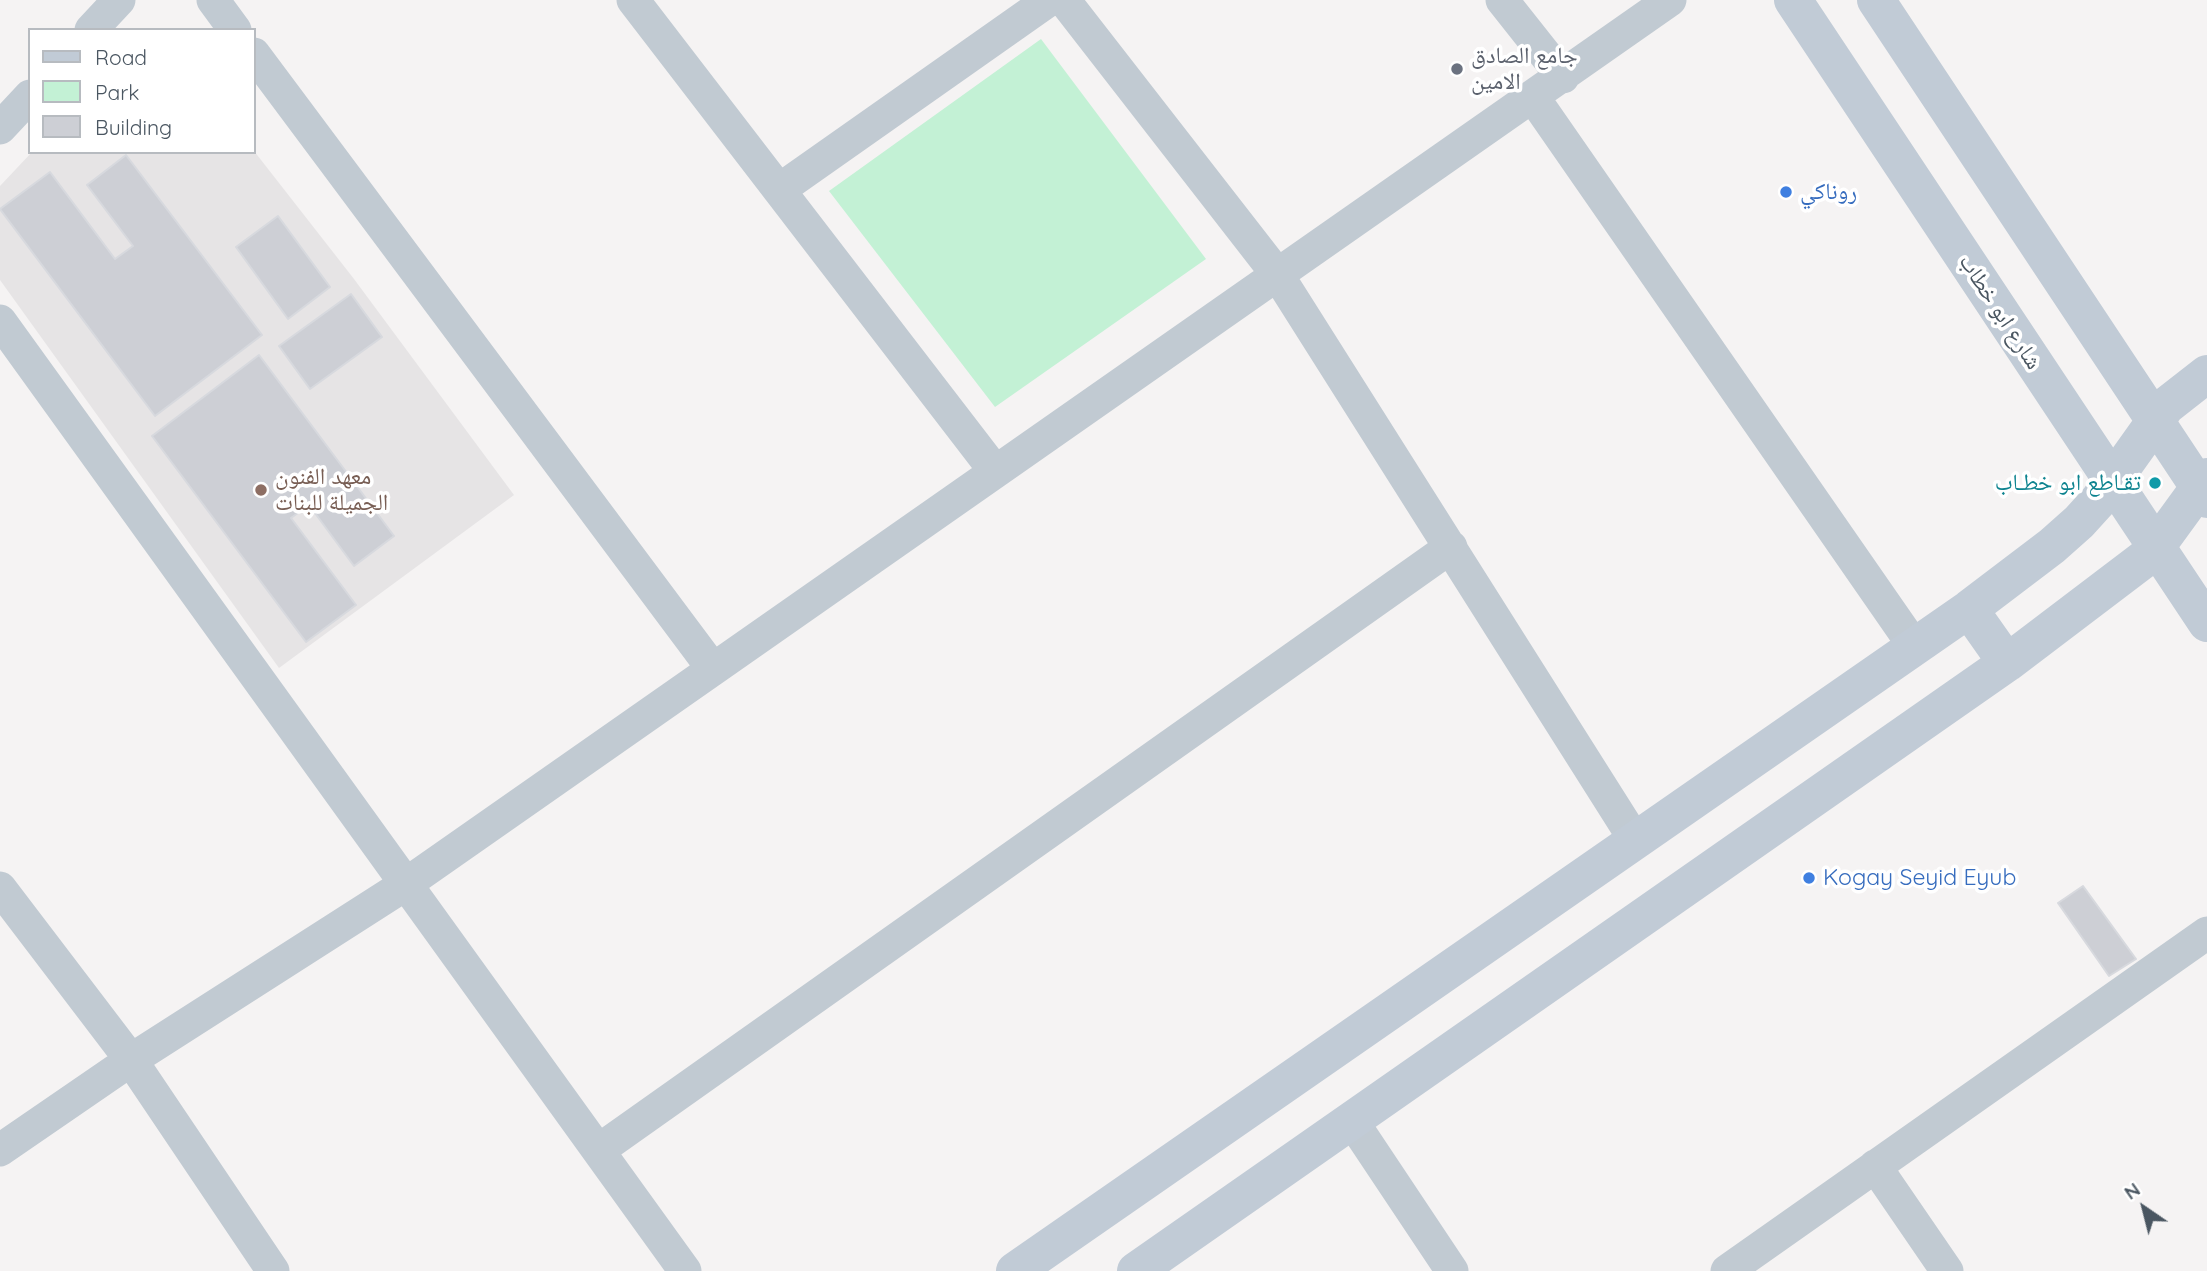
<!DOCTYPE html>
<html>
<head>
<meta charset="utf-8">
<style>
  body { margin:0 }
  #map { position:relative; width:2207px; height:1271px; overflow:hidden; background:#f5f3f3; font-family:Quicksand,sans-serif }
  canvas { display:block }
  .legend { position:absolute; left:28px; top:28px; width:228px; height:126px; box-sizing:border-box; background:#fff; border:2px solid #b7bbc0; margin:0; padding:9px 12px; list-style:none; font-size:21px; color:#4a5661 }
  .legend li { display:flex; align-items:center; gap:14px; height:35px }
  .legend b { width:35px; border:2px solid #b7bbc0 }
  .north { position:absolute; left:2109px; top:1173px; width:70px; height:70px; -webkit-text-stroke:5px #fff; paint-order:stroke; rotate:325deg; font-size:19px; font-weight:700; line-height:28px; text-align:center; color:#4a5661 }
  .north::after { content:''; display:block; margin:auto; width:24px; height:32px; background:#4a5661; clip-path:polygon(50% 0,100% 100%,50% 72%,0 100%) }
</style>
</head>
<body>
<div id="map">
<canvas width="2207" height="1271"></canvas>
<ul class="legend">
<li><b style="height:9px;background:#c1cbd6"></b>Road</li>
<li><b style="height:19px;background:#c3f1d5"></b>Park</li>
<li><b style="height:19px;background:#cdcfd5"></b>Building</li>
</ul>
<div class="north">N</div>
</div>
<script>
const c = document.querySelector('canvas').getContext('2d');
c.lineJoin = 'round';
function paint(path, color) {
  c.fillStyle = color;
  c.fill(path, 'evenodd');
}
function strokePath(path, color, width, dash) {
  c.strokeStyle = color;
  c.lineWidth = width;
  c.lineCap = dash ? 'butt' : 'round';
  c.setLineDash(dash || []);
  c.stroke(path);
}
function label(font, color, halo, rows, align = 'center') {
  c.font = font + ' Quicksand,"Noto Naskh Arabic",sans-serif';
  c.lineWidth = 7;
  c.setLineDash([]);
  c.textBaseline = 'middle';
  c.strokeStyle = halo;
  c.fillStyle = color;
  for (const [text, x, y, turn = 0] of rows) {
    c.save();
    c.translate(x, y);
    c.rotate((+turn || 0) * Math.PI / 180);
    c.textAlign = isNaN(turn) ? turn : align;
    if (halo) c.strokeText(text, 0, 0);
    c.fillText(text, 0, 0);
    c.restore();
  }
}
const education = new Path2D(`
  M254,151L354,279L514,495L279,668L0,280V186L32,152Z`);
const green = new Path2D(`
  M1041,39L1206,259L995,407L829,191Z`);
const building = new Path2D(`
  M126,155L262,335L155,416L0,209L50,172L115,259L133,246L87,185Z
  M278,216L330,287L288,319L236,247Z
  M351,294L382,337L310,389L279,346Z
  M259,355L394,536L354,566L309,505L291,518L356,605L306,642L152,436Z
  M2083,886L2136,959L2109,976L2058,903Z`);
const street = new Path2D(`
  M213,0L235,30
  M633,0L995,471
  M1064,0L1277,274L1635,840
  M1502,0L1563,77
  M91,30L119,0
  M254,54L713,669
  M1533,97L1914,646
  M0,128L30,96
  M779,190L1049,0
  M0,321L685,1271
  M0,888L131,1060L273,1271
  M1352,1121L1452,1271
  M0,1150L131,1060L406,884L1670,0
  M599,1150L1451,547
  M1875,1166L1947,1271
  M1727,1271L2207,933`);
const secondary = new Path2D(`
  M1793,0L2207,623
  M1876,0L2207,499
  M1969,609L2007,663
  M1015,1271L1969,609L2052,546L2079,522L2099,500L2166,406L2207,374
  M1136,1271L2007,663L2144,559L2156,547L2207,477`);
const markers = [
  [1457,69,7,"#6b7280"],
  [1786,192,7,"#3f7fe0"],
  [2155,483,7,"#0f9aa8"],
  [261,490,7,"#8d6e63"],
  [1809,878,7,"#3f7fe0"]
];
const worshipNames = [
  ["جامع الصادق",1471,56],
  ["الامين",1471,82]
];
const shopNames = [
  ["روناكي",1800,192],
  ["Kogay Seyid Eyub",1823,878]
];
const streetNames = [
  ["شارع ابو خطاب",2000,312,57]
];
const educationNames = [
  ["معهد الفنون",275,477],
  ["الجميلة للبنات",275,503]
];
const cultureNames = [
  ["تقـاطع ابو خطـاب",2141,483]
];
paint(education, '#e6e4e5');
paint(green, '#c3f1d5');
paint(building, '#cdcfd5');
strokePath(building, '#d7d9de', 2);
strokePath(street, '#c1cad2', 33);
strokePath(secondary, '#c1cbd6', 38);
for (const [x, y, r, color] of markers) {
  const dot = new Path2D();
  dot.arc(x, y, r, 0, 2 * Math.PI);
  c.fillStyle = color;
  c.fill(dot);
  strokePath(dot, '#fff', 2.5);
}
label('23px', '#5b616d', '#fff', worshipNames, 'left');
label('23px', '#366cbe', '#fff', shopNames, 'left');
label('23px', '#4a5661', '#fff', streetNames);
label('23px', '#785e54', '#fff', educationNames, 'left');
label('23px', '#0d838f', '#fff', cultureNames, 'right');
</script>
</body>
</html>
